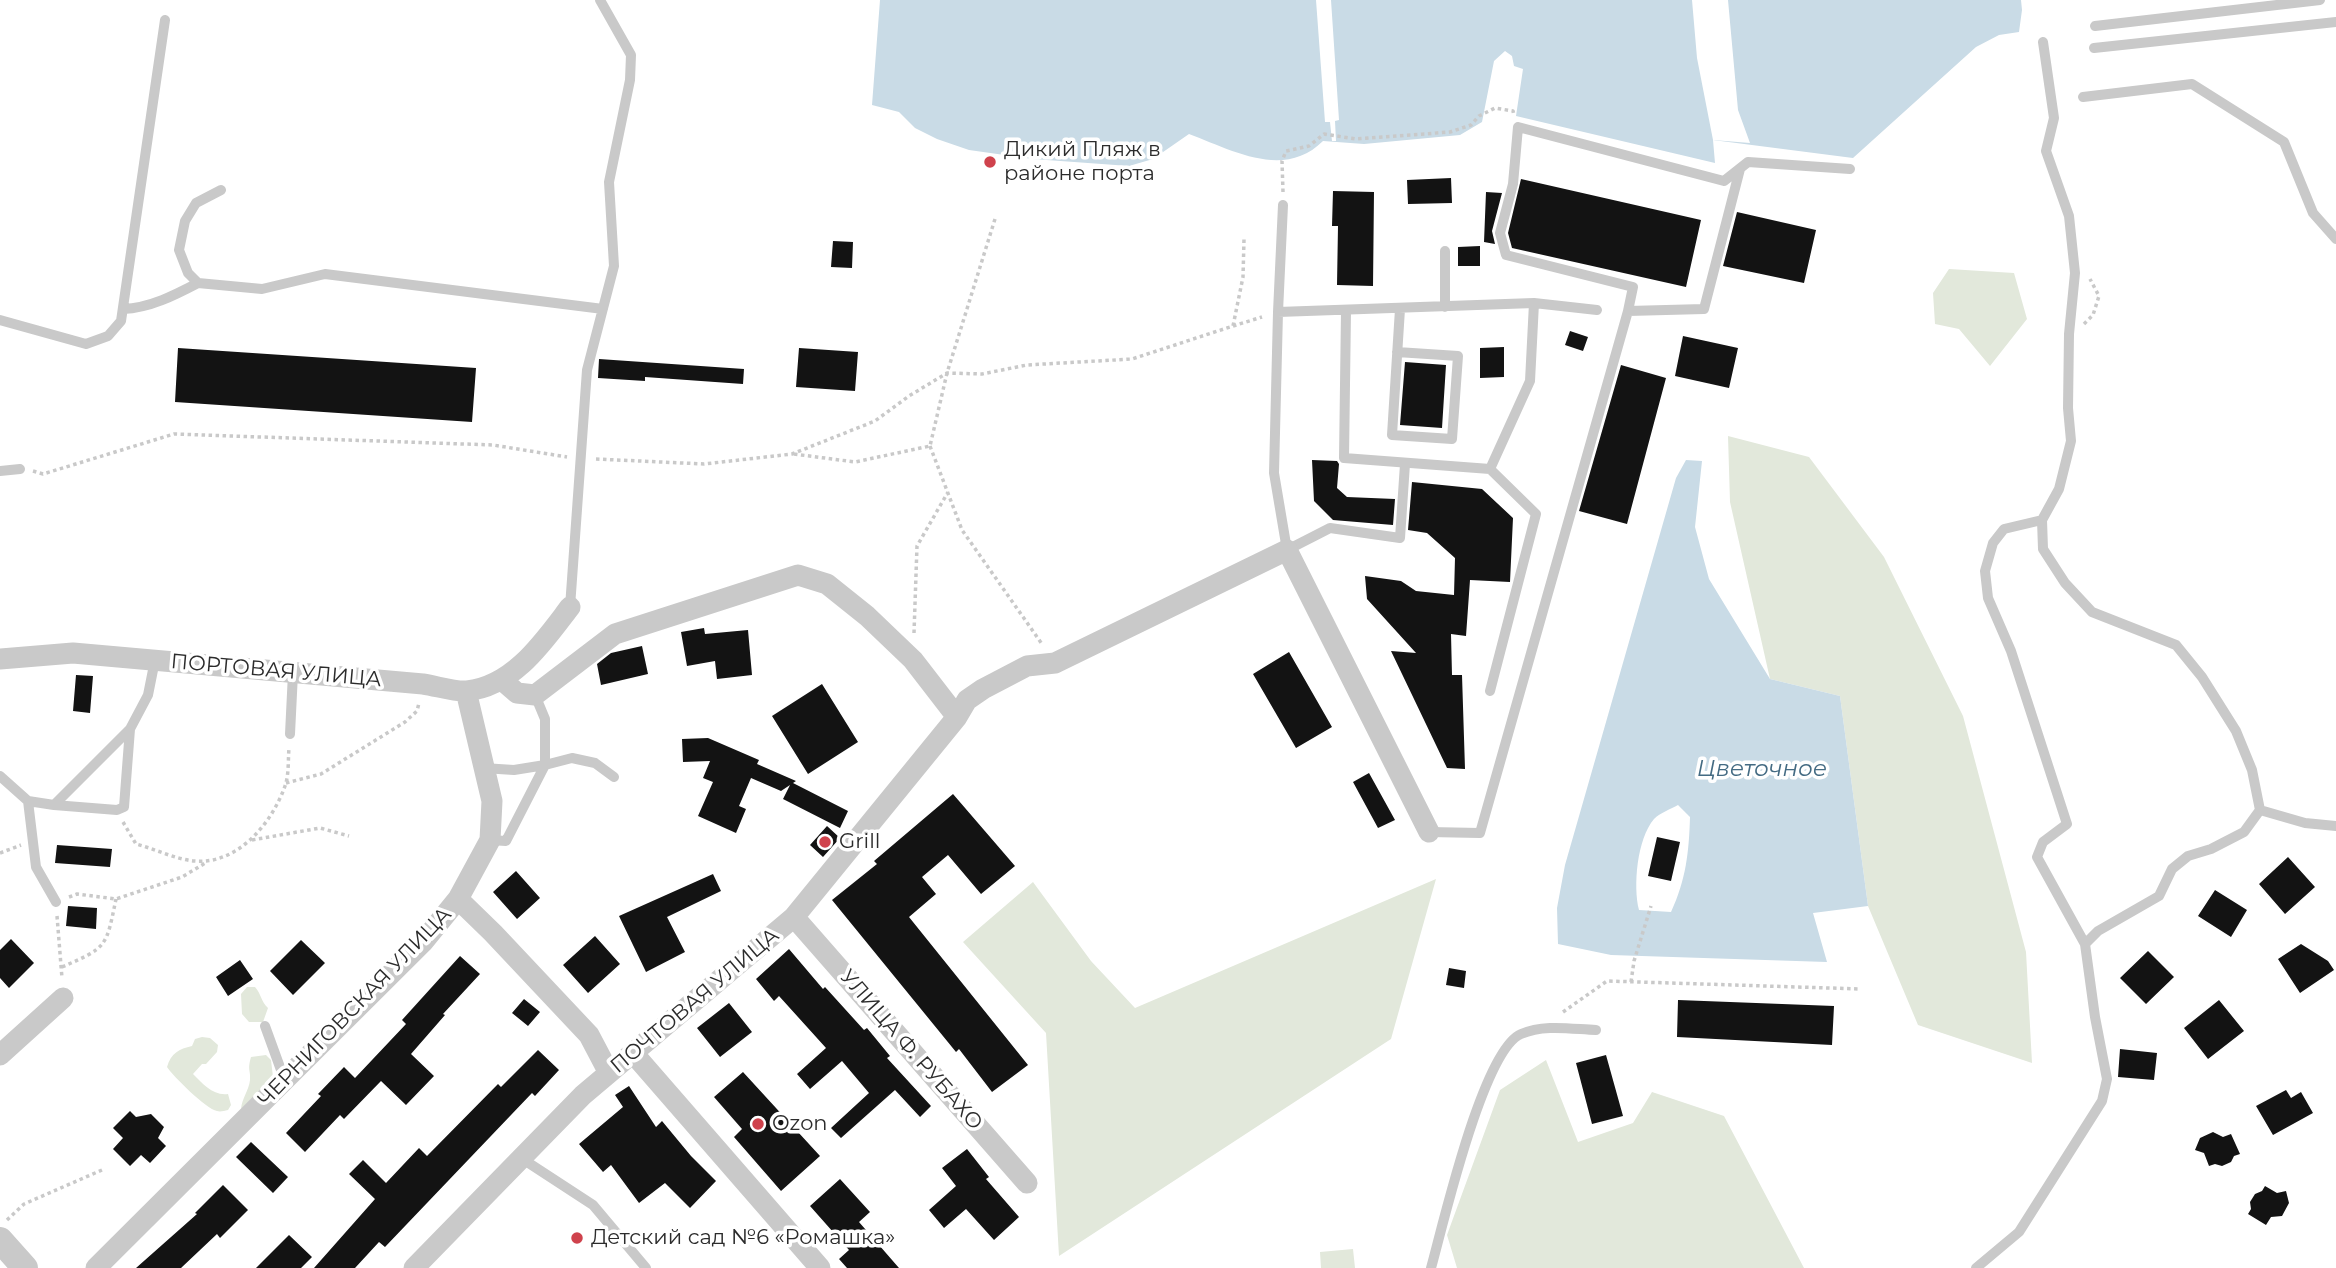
<!DOCTYPE html>
<html>
<head>
<meta charset="utf-8">
<style>
  body { margin:0 }
  canvas { display:block; background:#fff }
</style>
</head>
<body>
<canvas width="2336" height="1268"></canvas>
<script>
const c = document.querySelector('canvas').getContext('2d');
c.lineJoin = 'round';
function paint(path, color) {
  c.fillStyle = color;
  c.fill(path, 'evenodd');
}
function strokePath(path, color, width, dash) {
  c.strokeStyle = color;
  c.lineWidth = width;
  c.lineCap = dash ? 'butt' : 'round';
  c.setLineDash(dash || []);
  c.stroke(path);
}
function label(font, color, halo, rows, align = 'center') {
  c.font = font + ' Montserrat,sans-serif';
  c.lineWidth = 7;
  c.setLineDash([]);
  c.textBaseline = 'middle';
  c.strokeStyle = halo;
  c.fillStyle = color;
  for (const [text, x, y, turn = 0] of rows) {
    c.save();
    c.translate(x, y);
    c.rotate((+turn || 0) * Math.PI / 180);
    c.textAlign = isNaN(turn) ? turn : align;
    if (halo) c.strokeText(text, 0, 0);
    c.fillText(text, 0, 0);
    c.restore();
  }
}
const green = new Path2D(`
  M1949,269L2014,273L2027,319L1990,366L1959,329L1935,324L1933,293Z
  M1728,436L1809,457L1884,557L1963,716L2026,952L2032,1063L1918,1025L1868,906L1840,696L1770,679L1730,502Z
  M1436,879L1391,1039L1059,1256L1046,1033L963,942L1033,882L1091,961L1135,1008Z
  M247,987H255C261,993 261,1002 268,1008L263,1022H249L242,1014L241,994Z
  M202,1037L210,1038L218,1045L217,1052L206,1064H202L193,1074C203,1084 213,1096 228,1094L231,1105L228,1110C224,1111 220,1112 217,1111C206,1109 173,1076 167,1067C171,1053 179,1049 192,1046L195,1039Z
  M266,1055L271,1060L273,1077L241,1109C242,1098 249,1090 250,1080C251,1070 247,1071 251,1057Z
  M1546,1060L1578,1142L1633,1123L1652,1092L1724,1116L1804,1268H1457L1447,1235L1500,1090Z
  M1353,1249L1355,1268H1321L1320,1252Z`);
const water = new Path2D(`
  M880,0H2021L2022,10L2019,32L1999,35L1976,47L1853,158L1713,140L1715,163L1516,116L1523,69L1514,66L1512,56L1505,51L1494,61L1482,122L1460,135L1364,144L1323,141C1284,180 1232,150 1189,134L1153,159L1129,166L1033,159L969,150L937,139L915,128L899,112L872,105Z
  M1686,460L1702,461L1695,527L1709,579L1770,679L1840,696L1868,906L1813,913L1827,962L1611,955L1558,944L1557,908L1565,865L1676,478ZM1678,805L1690,817C1689,852 1686,880 1671,912L1639,910C1633,886 1637,839 1654,819C1660,813 1671,809 1678,805Z`);
const pier = new Path2D(`
  M1316,0H1331L1339,120L1335,121L1336,141H1332L1330,122H1325Z
  M1692,0H1728L1738,110L1750,143L1713,140L1697,58Z`);
const building = new Path2D(`
  M1451,178L1452,203L1408,204L1407,180Z
  M1521,179L1701,220L1686,287L1512,248L1508,233Z
  M1333,191L1374,192L1373,286L1337,285L1338,226H1332Z
  M1486,192L1502,193L1492,231L1495,244L1484,242Z
  M1737,212L1816,230L1804,283L1723,266Z
  M833,241L853,242L852,268L831,267Z
  M1480,246V266H1458V247Z
  M1570,331L1588,337L1583,351L1565,345Z
  M1683,336L1738,348L1729,388L1675,376Z
  M1504,347V377L1480,378V348Z
  M178,348L476,368L472,422L175,402Z
  M799,348L858,352L855,391L796,387Z
  M599,359L744,369L743,384L645,377V381L598,378Z
  M1405,362L1446,365L1442,428L1400,425Z
  M1621,365L1666,378L1627,524L1579,511Z
  M1312,460L1337,461L1339,464L1337,488L1347,497L1395,499L1393,525L1333,520L1314,501Z
  M1412,482L1482,489L1513,518L1510,582L1470,580L1466,636L1451,634L1452,675H1462L1465,769L1447,768L1391,651L1416,653L1367,599L1365,576L1401,581L1416,591L1454,595L1455,558L1427,533L1408,530Z
  M704,628L705,634L748,630L752,675L717,679L715,661L687,666L681,632Z
  M642,646L648,674L601,685L597,664L611,653Z
  M1289,652L1332,727L1296,748L1253,674Z
  M76,675L93,676L90,713L73,711Z
  M822,684L858,742L808,774L772,716Z
  M708,738L759,760L757,764L796,781L793,783L848,811L840,828L783,799L790,785L781,791L751,778L739,806L746,809L736,833L698,816L713,782L703,778L710,761L683,762L682,739Z
  M1369,773L1395,820L1378,828L1353,782Z
  M953,794L1015,866L981,894L948,855L922,877L936,894L909,917L1028,1065L992,1092L959,1049L956,1052L832,900L877,864L874,861Z
  M827,826L840,838L823,857L810,845Z
  M1657,837L1680,842L1671,881L1648,876Z
  M57,845L112,849L110,867L55,863Z
  M2288,857L2315,887L2285,914L2259,884Z
  M516,871L540,898L517,919L493,892Z
  M713,874L721,891L667,917L685,952L646,972L619,916Z
  M2215,890L2247,910L2231,937L2198,916Z
  M68,906L97,908L96,929L66,926Z
  M595,936L620,964L588,993L563,965Z
  M11,939L34,963L9,988L0,978V950Z
  M301,940L325,963L293,995L270,971Z
  M2301,944L2328,961L2334,970L2300,993L2278,959Z
  M789,949L823,989L825,987L864,1030L867,1028L890,1056L887,1058L931,1106L920,1117L895,1090L841,1138L831,1128L869,1093L842,1061L810,1089L797,1074L826,1048L779,996L774,1001L756,979Z
  M2148,951L2174,977L2146,1004L2120,978Z
  M460,956L480,974L443,1014L445,1015L411,1054L434,1076L406,1105L381,1081L344,1119L340,1115L305,1152L286,1133L321,1096L318,1094L344,1067L355,1078L406,1024L402,1020Z
  M240,960L253,979L228,996L216,977Z
  M1449,968L1466,971L1464,988L1446,985Z
  M524,999L540,1012L528,1026L512,1013Z
  M1678,1000L1834,1006L1832,1045L1677,1037Z
  M2219,1000L2244,1031L2208,1059L2184,1028Z
  M729,1003L752,1032L720,1057L697,1028Z
  M2120,1049L2157,1053L2154,1080L2118,1077Z
  M538,1050L559,1070L535,1096L532,1093L385,1247L379,1242L355,1268H314L375,1199L349,1174L363,1160L386,1183L419,1148L427,1156L498,1084L501,1087Z
  M1606,1055L1623,1116L1592,1124L1576,1063Z
  M743,1072L820,1156L781,1191L734,1137L742,1129L714,1097Z
  M629,1086L656,1127L662,1121L691,1156L716,1181L690,1208L665,1183L639,1203L611,1165L603,1172L579,1144L623,1107L615,1095Z
  M2286,1090L2291,1098L2301,1092L2313,1113L2273,1135L2256,1106Z
  M130,1111L136,1117L151,1114L164,1127L158,1138L166,1146L150,1163L141,1155L130,1166L113,1149L123,1138L113,1128Z
  M2213,1132L2223,1137L2231,1134L2240,1154L2234,1156L2231,1162L2222,1166L2215,1164L2209,1166L2204,1153L2195,1150L2200,1138Z
  M251,1142L288,1177L273,1193L236,1157Z
  M967,1149L989,1177L986,1179L1019,1217L994,1240L966,1209L944,1228L929,1210L956,1186L942,1168Z
  M840,1179L870,1212L859,1222L899,1268H847L839,1259L849,1250L810,1206Z
  M223,1185L248,1210L220,1238L217,1234L181,1268H136L197,1214L195,1213Z
  M2265,1186L2277,1193L2286,1191L2289,1203L2282,1216L2271,1217L2266,1225L2248,1214L2251,1209L2250,1202L2255,1194L2262,1191Z
  M289,1235L312,1257L301,1268H256Z`);
const path = new Path2D(`
  M1283,192L1282,161L1286,151L1309,146L1324,134L1356,139L1450,132L1471,125L1479,116L1495,108L1513,111L1514,115
  M2084,324L2093,315L2099,296L2090,279
  M1233,326L1262,317
  M930,446L962,530L1042,644
  M794,454L855,462L930,446L947,373L995,219
  M596,459L704,464L792,454L875,421L909,396L947,373L982,374L1027,365L1132,359L1233,326L1243,277L1244,239
  M33,471L43,474L174,434L493,445L567,457
  M914,633L917,546L948,492
  M286,783L321,774L405,722L417,711L419,703
  M123,822L136,844C155,849 175,859 194,861C238,865 272,823 285,786C289,775 288,760 289,748
  M252,840L320,828L349,836
  M0,853L21,845
  M69,897L77,894L116,899L182,877L207,862
  M57,916L62,978
  M62,967C108,947 106,947 116,899
  M1631,982L1634,961L1651,906
  M1563,1012L1607,981L1861,989
  M7,1220L24,1204L102,1170`);
const service = new Path2D(`
  M2095,26L2320,0
  M2094,48L2336,22
  M2083,97L2192,84L2284,142L2313,213L2336,239
  M221,190L196,203L185,221L179,250L188,273L198,283L262,289L325,274L603,309
  M1445,307V251
  M123,309C150,308 175,295 198,283
  M1346,311L1344,458L1490,469
  M1628,311L1633,287L1506,255L1500,233L1513,184L1518,127L1724,181L1748,162L1850,169
  M1278,312L1283,205
  M0,320L86,344L108,336L121,321L165,20
  M1397,352L1458,356L1452,439L1392,435L1400,309
  M1405,464L1400,538L1330,528L1287,550L1274,473L1278,312L1534,303L1597,310
  M0,471L20,469
  M2042,520L2004,529L1993,543L1985,571L1988,598L2011,651L2067,824L2043,842L2037,857L2085,944
  M570,607L587,370L614,266L609,182L630,80L631,55L600,0
  M1490,691L1536,514L1490,469L1530,381L1534,303
  M290,734L293,673
  M483,768L514,770L545,765L572,758L595,763L614,777
  M0,776L28,801L54,805L130,729L148,695L155,660
  M28,801L36,867L56,902
  M54,805L117,810L124,807L130,729
  M2260,810L2305,823L2336,826
  M1429,832L1480,833L1628,311L1704,309L1740,169
  M490,840L506,841L545,765V719L535,695
  M265,1026L281,1070L287,1079
  M521,1158L593,1205L646,1268
  M1431,1268C1443,1225 1483,1050 1521,1034C1544,1024 1571,1029 1596,1030
  M1976,1268L2019,1232L2102,1101L2107,1079L2095,1017L2085,944L2098,931L2159,896L2172,869L2188,856L2211,849L2244,832L2260,810L2252,770L2236,731L2202,677L2176,645L2092,612L2065,583L2043,549L2042,520L2059,489L2071,441L2068,408L2069,334L2075,273L2069,216L2046,151L2054,118L2043,42`);
const minor = new Path2D(`
  M0,659L73,653L423,684C437,686 454,692 467,691C514,686 544,641 570,607
  M502,680L517,693L535,695L615,634L798,575L827,584L867,616L913,660L957,717
  M458,899L493,933L589,1035L609,1073
  M794,917L1027,1183
  M633,1053L820,1268
  M0,1055L63,998
  M96,1268L423,942L458,899L490,840L492,801L466,691
  M414,1268L583,1095L794,917L957,717L967,700L983,689L1027,666L1055,663L1287,550L1429,832`);
const tertiary = new Path2D(`
  M0,1240L25,1268`);
const markers = [
  [990,162,7,"#cf424c"],
  [825,842,7,"#cf424c"],
  [758,1124,7,"#cf424c"],
  [577,1238,7,"#cf424c"]
];
const poiNames = [
  ["Дикий Пляж в",1004,150],
  ["районе порта",1004,174],
  ["Grill",839,842],
  ["Ozon",772,1124],
  ["Детский сад №6 «Ромашка»",591,1238]
];
const streetNames = [
  ["ПОРТОВАЯ УЛИЦА",276,671,5],
  ["ПОЧТОВАЯ УЛИЦА",695,1001,-40],
  ["ЧЕРНИГОВСКАЯ УЛИЦА",355,1007,-46],
  ["УЛИЦА Ф. РУБАХО",911,1050,49]
];
const waterNames = [
  ["Цветочное",1762,769]
];
paint(green, '#e2e8db');
paint(water, '#c9dbe6');
paint(pier, '#fff');
paint(building, '#131313');
strokePath(path, '#c9c9c9', 3.5, [3.5, 3.5]);
strokePath(service, '#c9c9c9', 10);
strokePath(minor, '#c9c9c9', 21);
strokePath(tertiary, '#c9c9c9', 26);
for (const [x, y, r, color] of markers) {
  const dot = new Path2D();
  dot.arc(x, y, r, 0, 2 * Math.PI);
  c.fillStyle = color;
  c.fill(dot);
  strokePath(dot, '#fff', 2.5);
}
label('21px', '#2c2c2c', '#fff', poiNames, 'left');
label('21px', '#2c2c2c', '#fff', streetNames);
label('italic 23px', '#446b83', '#fff', waterNames);
</script>
</body>
</html>
